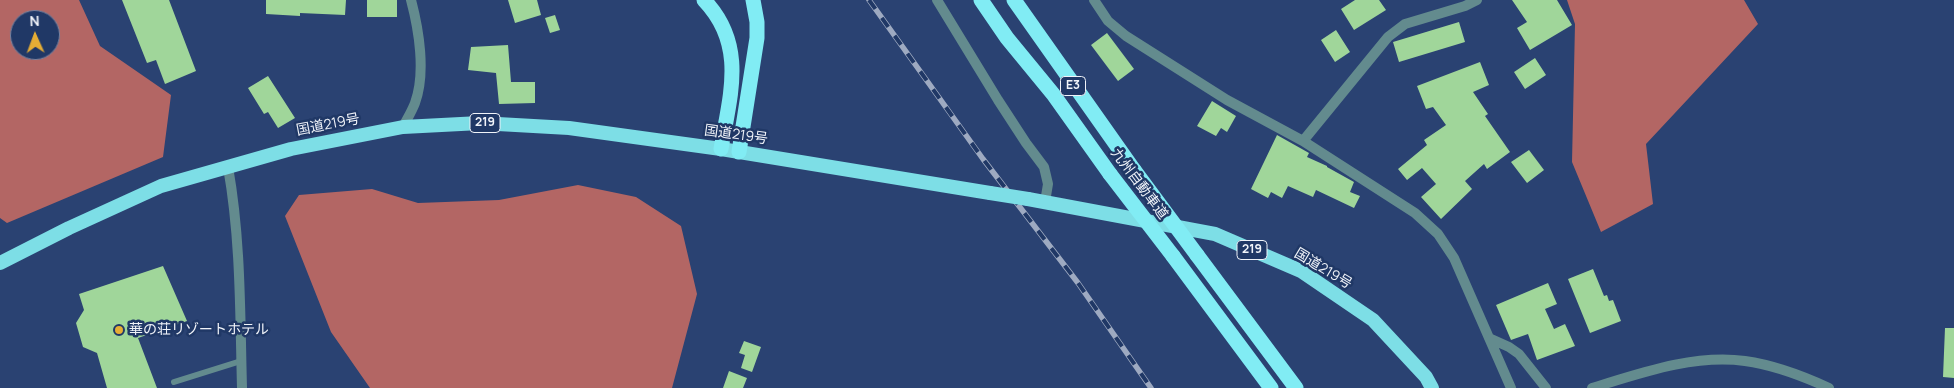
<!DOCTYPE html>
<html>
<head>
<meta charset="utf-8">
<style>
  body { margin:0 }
  #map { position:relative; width:1954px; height:388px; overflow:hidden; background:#2a4272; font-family:Manrope,sans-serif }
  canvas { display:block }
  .north { position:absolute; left:10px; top:10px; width:50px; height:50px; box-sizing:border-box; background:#203866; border:1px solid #7383a1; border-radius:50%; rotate:358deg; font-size:14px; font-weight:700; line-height:20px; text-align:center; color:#f0f3f9 }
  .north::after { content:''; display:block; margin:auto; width:18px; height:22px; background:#e5ad35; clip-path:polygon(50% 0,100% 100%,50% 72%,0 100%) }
</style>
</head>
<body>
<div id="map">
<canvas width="1954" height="388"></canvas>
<div class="north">N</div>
</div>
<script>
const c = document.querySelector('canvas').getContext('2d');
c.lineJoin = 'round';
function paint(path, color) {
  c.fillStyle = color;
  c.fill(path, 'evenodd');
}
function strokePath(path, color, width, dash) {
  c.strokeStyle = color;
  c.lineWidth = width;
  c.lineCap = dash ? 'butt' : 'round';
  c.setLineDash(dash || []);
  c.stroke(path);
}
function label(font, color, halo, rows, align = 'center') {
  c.font = font + ' Manrope,"Noto Sans JP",sans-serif';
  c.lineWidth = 5;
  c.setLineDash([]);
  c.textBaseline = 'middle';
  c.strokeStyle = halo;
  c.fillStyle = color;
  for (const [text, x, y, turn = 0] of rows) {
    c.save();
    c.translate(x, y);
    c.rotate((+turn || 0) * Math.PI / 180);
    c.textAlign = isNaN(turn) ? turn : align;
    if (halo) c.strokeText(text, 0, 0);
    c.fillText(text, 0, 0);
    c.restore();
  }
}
const forest = new Path2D(`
  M0,0H79L100,46L171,95L163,157L7,223L0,218ZM20,20H50V50H20Z
  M1567,0H1744L1758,24L1646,144L1653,204L1601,232L1572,162L1575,24Z
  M578,185L636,197L681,226L697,294L672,388H370L331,332L285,216L299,195L372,189L418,203L499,200Z`);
const building = new Path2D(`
  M122,0H169L196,71L165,84L156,60L147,63Z
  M266,0H346L345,15L300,13V16L266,14Z
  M367,0H397V17H367Z
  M508,0H537L541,15L515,23Z
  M1355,0H1379L1386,10L1354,30L1341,9Z
  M1512,0H1557L1572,25L1530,50L1517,28L1527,22Z
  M555,15L560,30L550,33L545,18Z
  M1459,22L1465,42L1399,62L1393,42Z
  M1336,30L1350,52L1335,62L1321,40Z
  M1107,33L1134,69L1118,81L1091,45Z
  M508,45L511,82H535V103L499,104L496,73L468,70L471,47Z
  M1535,58L1546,75L1525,89L1514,72Z
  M1480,62L1489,85L1473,92L1488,114L1485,116L1510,152L1487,169L1484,164L1465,181L1472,189L1441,219L1421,197L1436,184L1422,168L1407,180L1398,169L1427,145L1424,140L1446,125L1433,107L1426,109L1417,86Z
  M268,76L295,118L278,128L268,112L264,114L248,88Z
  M1212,101L1236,116L1227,132L1221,128L1216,136L1197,126Z
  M1277,135L1309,153L1307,157L1327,166V167L1354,182L1350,192L1360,196L1354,208L1316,190L1313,197L1288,186L1282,198L1271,192L1268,198L1251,189Z
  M1529,150L1544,170L1527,183L1511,162Z
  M163,266L187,321L138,338L157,388H107L97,353L83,347L76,323L84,310L79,294Z
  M1593,269L1604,296L1607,295L1609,301L1613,300L1621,321L1590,333L1568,279Z
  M1548,283L1557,304L1545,309L1554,329L1565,324L1575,346L1537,360L1528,334L1511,340L1496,305Z
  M1945,328H1954V378L1943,377Z
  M744,341L761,347L752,372L741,368L745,355L739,353Z
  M729,371L747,378L743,388H723Z`);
const service = new Path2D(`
  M174,382L241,361`);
const minor = new Path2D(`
  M937,0L998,100L1026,143L1044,167L1048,184L1045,202
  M1094,0L1108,21L1126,36L1227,100L1303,141L1415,213L1438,234L1454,258L1511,388
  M403,127C407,119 412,111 415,103C426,73 419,30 411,0
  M1303,141L1388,37L1405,24L1465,6L1477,0
  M228,167C241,240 240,314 242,388
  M1489,338L1509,347L1519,354L1546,388
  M1592,388C1641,373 1694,354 1745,361C1774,365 1803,376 1829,388`);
const trunk = new Path2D(`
  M1028,199L1215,234L1301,271L1373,320L1426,377L1432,388
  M0,263L69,228L161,186L291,149L403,127L480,123L569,128L721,149L990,193`);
const motorway = new Path2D(`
  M704,0C747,45 730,95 721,149
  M981,0L1007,38L1053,94L1110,174
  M1014,0L1134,170
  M739,152L757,38V22L753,0
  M1197,255L1296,388
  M1173,256L1271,388`);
const rail = new Path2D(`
  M869,0L983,159L1078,283L1151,388`);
const trunkBridge = new Path2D(`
  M990,193L1028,199`);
const motorwayBridge = new Path2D(`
  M1134,170L1197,255
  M1110,174L1173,256`);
const markers = [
  [119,330,5,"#e5ad35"]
];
const shields = [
  [1073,86,25],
  [485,123,30],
  [1252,250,30]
];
const shieldNames = [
  ["E3",1073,86],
  ["219",485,123],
  ["219",1252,250]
];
const streetNames = [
  ["国道219号",328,125,-11],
  ["国道219号",736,135,8],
  ["九州自動車道",1139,184,53],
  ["国道219号",1323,269,31]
];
const poiNames = [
  ["華の荘リゾートホテル",129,330]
];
paint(forest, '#b36664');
paint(building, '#a0d69a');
strokePath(service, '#638b8e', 6);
strokePath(minor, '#638b8e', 10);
strokePath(trunk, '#7ddee6', 14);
strokePath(motorway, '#81ecf4', 15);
strokePath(rail, '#9eaac1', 5.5);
strokePath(rail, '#203866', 4, [11]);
strokePath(trunkBridge, '#7ddee6', 14);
strokePath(motorwayBridge, '#81ecf4', 15);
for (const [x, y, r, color] of markers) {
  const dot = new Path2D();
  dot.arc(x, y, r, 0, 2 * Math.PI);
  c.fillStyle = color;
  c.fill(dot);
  strokePath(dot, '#203866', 2);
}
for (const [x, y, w] of shields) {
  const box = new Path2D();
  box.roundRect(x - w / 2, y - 9.5, w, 19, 4);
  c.fillStyle = '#203866';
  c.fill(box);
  strokePath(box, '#f0f3f9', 1);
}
label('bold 12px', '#f0f3f9', null, shieldNames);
label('14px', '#f0f3f9', '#203866', streetNames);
label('14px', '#f0f3f9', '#203866', poiNames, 'left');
</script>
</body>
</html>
